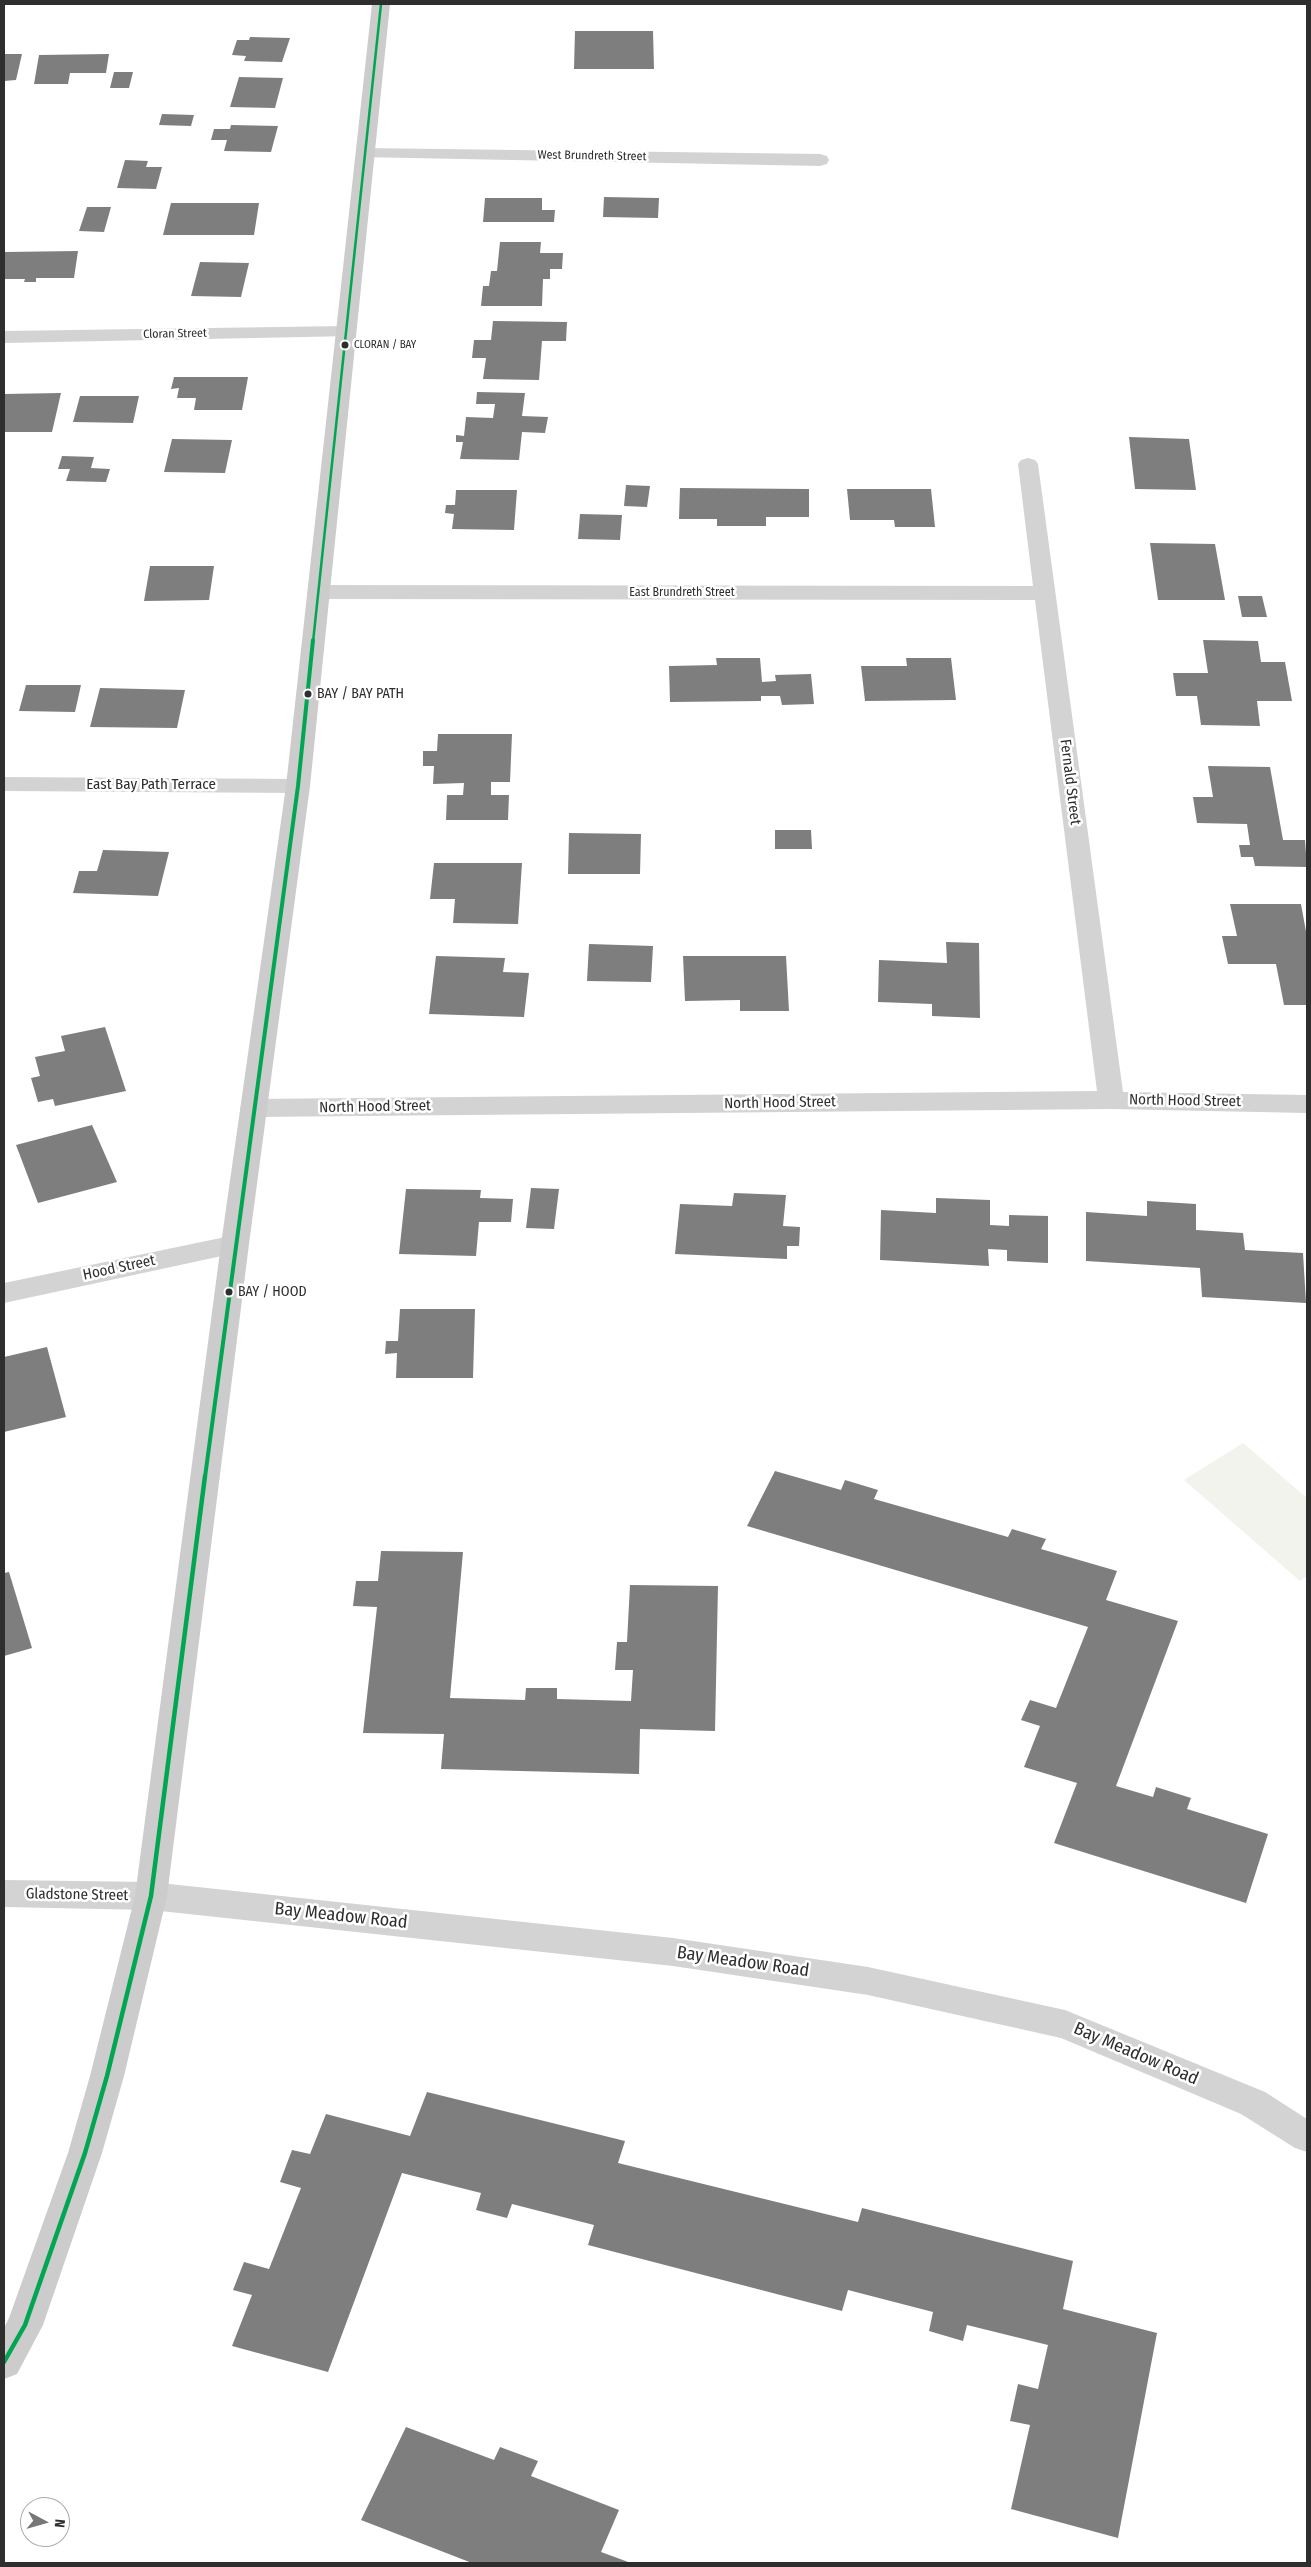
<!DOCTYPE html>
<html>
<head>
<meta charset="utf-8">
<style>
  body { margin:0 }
  #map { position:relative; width:1311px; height:2567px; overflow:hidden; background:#fff; font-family:"Fira Sans Condensed",sans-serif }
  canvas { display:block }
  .frame { position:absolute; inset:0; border:5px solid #2e2e2e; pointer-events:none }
  .north { position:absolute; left:20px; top:2497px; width:50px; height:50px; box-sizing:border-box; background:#fff; border:1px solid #ababab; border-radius:50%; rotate:96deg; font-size:14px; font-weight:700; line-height:20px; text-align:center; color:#2e2e2e }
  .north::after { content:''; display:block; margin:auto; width:18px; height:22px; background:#777; clip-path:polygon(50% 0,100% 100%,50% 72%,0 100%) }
</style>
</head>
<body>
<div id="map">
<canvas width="1311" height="2567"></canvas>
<div class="frame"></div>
<div class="north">N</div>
</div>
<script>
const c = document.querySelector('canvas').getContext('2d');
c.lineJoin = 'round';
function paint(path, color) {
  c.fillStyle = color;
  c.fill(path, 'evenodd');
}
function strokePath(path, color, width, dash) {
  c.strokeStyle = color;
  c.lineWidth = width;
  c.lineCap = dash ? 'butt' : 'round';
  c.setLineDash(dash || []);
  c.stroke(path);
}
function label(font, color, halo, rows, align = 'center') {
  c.font = font + ' "Fira Sans Condensed",sans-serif';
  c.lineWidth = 5;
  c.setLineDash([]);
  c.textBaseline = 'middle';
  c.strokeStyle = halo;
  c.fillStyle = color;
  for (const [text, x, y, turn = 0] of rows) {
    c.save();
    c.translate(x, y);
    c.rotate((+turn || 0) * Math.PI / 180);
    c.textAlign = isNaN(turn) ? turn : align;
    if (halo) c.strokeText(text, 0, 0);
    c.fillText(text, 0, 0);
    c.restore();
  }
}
const green = new Path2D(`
  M1243,1443L1307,1498V1576L1300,1581L1184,1480Z`);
const building = new Path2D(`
  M575,31H653L654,69H574Z
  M250,37L290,38L282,62L244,61L246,56L232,55L237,40H249Z
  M4,54H22L16,80L4,81Z
  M109,54L106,73H70L68,84H34L39,55Z
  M114,72H133L129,88H110Z
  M239,77L283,78L275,108L230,107Z
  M162,114L194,115L191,126L159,125Z
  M231,125L278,126L271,152L224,151L227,140H211L214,129H230Z
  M125,160L148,161L146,167H162L156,189L117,188Z
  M604,197L659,198L658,218L603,217Z
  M485,198H542V210H555L554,222H483Z
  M171,203H259L254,235H163Z
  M87,207H111L104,232L79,231Z
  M500,242H541L540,253H563L562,269H550V279H543L542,306H481L483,286H489L491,271H497Z
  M78,251L74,278H36V282H24L25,279H4L5,252Z
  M200,262L249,263L241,297L191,296Z
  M493,321L567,322L566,341H542L539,380L483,379L486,358H472L474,340H491Z
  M174,377H248L242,410H194L196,398H177L179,388L171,389Z
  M477,392L525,393L522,416L548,417L545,433L522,432L519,460L460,459L463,442H456V435L464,436L466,417L493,418L495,404H476Z
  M61,393L52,432H4V394Z
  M80,396H139L133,423L73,422Z
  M1129,437L1189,439L1196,490L1135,489Z
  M172,439L232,440L225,473L164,472Z
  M62,456L94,457L91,468L110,469L106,482L66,481L70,469H58Z
  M626,485L650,486L647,507L624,506Z
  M680,488L809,489V517H766V526H717V519H679Z
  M847,489H931L935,527H895L894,520H850Z
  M456,490H517L514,530L452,529L454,514L445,513L446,505H455Z
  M580,514L622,515L620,540L578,539Z
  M1150,543L1215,544L1225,600H1158Z
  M150,566H214L209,600L144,601Z
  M1238,596H1262L1267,617H1242Z
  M1203,640L1258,641L1261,662H1285L1292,701H1257L1260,726L1201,725L1197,696H1176L1173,673H1208Z
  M716,658H760L762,682L776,681L775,675L811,674L814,704L782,705L780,696H761V701L670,702L669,666L717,665Z
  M906,658H951L956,700L865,701L861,666H907Z
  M26,685H81L75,712L19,711Z
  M100,688L185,690L177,728L90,727Z
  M438,734H512L510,782H491V795H509L508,820H446L447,795H463L464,783L433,784L434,766H423V751H437Z
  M1208,766L1270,767L1283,840H1305L1307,867L1255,866L1253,857H1241L1239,845H1250L1247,824L1197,823L1193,797H1213Z
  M775,830H811L812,849H775Z
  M569,833L641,834L640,874H568Z
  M103,850L169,852L158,896L73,893L79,871H97Z
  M434,863H522L518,924L453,923L455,899H430Z
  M1230,904H1301L1307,937V1005H1284L1276,964H1228L1222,936H1237Z
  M946,942L979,943L980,1018L932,1016V1004L878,1002L879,960L947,963Z
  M589,944L653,946L651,982L587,981Z
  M436,956L505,958L503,972L529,973L524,1017L429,1014Z
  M683,956H786L789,1011H740V1000L685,1001Z
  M105,1027L126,1091L55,1106L53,1099L38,1102L31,1078L40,1076L35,1057L65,1051L61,1036Z
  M92,1125L117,1182L38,1203L16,1145Z
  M531,1188L559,1189L554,1229L526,1228Z
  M406,1189L481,1190L480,1198L513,1199L511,1222H479L476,1256L399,1254Z
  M734,1193L786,1195L783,1226L800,1227L799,1246H787V1259L675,1254L680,1204L732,1206Z
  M936,1198L990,1200V1225L1009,1226V1215L1048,1216V1263L1007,1261V1250L988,1249L989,1266L880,1260L881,1210L936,1213Z
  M1147,1201L1196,1204V1230L1243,1233L1245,1250L1303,1253L1306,1303L1202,1297L1200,1268L1086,1261V1212L1147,1216Z
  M400,1309H475L473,1378H396L397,1353L385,1354L386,1341H398Z
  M47,1347L66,1417L4,1432V1357Z
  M775,1471L841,1490L845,1480L878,1490L874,1499L1008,1537L1012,1529L1046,1539L1041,1549L1117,1571L1106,1600L1178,1621L1116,1786L1153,1797L1156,1787L1191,1798L1187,1809L1268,1834L1246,1903L1054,1843L1077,1783L1024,1767L1040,1726L1021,1720L1030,1700L1056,1708L1088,1627L747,1526Z
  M381,1551L463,1552L450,1698L525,1700L526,1688H557V1699L631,1701L633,1670H615L617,1642H627L630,1585L718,1586L715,1731L640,1729L639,1774L441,1769L444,1734L363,1733L377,1607L353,1606L356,1581H378Z
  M9,1572L32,1648L4,1656V1573Z
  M427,2092L625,2141L618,2163L858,2222L862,2208L1073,2261L1063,2309L1157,2333L1118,2538L1011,2509L1030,2425L1010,2421L1018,2384L1038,2389L1048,2345L967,2325L963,2341L929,2331L933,2312L848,2290L842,2311L588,2245L594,2225L512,2204L507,2218L476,2210L481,2193L402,2173L328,2372L232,2346L252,2295L233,2290L244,2262L269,2269L301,2188L280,2182L292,2150L310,2154L326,2114L410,2136Z
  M406,2427L494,2460L500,2447L538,2461L531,2476L619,2510L601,2552L631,2563H472L361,2520Z`);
const street = new Path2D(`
  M365,148L820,154L827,156L829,160L827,164L820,166L359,157L356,153L359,149Z
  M346,326L353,328L356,332L353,336L4,343V331Z
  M1028,458L1035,460L1038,464L1123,1092L1307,1095V1113L1111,1109L253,1117L244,1114L240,1108L244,1102L253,1099L1097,1091L1035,600L318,599L310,597L307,592L310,587L318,585L1033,586L1018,464L1021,460Z
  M4,777L298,779L306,781L310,786L306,791L298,793L4,791Z
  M235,1235L245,1237L249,1244L245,1251L4,1303V1283Z
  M4,1880L151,1882L673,1938L868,1967L1065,2010L1265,2092L1307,2119V2152L1295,2148L1241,2114L1061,2038L868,1995L673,1966L151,1910L4,1907Z`);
const secondary = new Path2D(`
  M372,4H390L310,786L249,1244L167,1896L124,2076L102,2153L43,2325L17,2374L4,2379V2328L9,2318L68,2153L90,2076L135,1896L221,1244L286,786Z`);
const bus1Far2 = new Path2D(`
  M313,642L381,4`);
const bus1Far1 = new Path2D(`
  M205,1477L298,786L313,640`);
const bus1 = new Path2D(`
  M4,2362L25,2325L85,2153L107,2076L151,1896L205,1476`);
const markers = [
  [345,345,4.5,"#2e2e2e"],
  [308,694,4.5,"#2e2e2e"],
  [229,1292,4.5,"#2e2e2e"]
];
const farBusnames = [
  ["CLORAN / BAY",354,345]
];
const farStreetnames = [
  ["West Brundreth Street",592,156,1],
  ["Cloran Street",175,334,-1],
  ["East Brundreth Street",682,593]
];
const busNames = [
  ["BAY / BAY PATH",317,694],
  ["BAY / HOOD",238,1292]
];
const streetNames = [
  ["Fernald Street",1070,782,83],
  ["East Bay Path Terrace",151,785],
  ["North Hood Street",1185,1101,1],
  ["North Hood Street",780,1103,-1],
  ["North Hood Street",375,1107,-1],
  ["Hood Street",119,1268,-12],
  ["Gladstone Street",77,1895,1]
];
const nearStreetnames = [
  ["Bay Meadow Road",341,1916,6],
  ["Bay Meadow Road",743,1962,8],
  ["Bay Meadow Road",1136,2054,23]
];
paint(green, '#f1f3ec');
paint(building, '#7e7e7e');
paint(street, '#d3d3d3');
paint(secondary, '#ccc');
strokePath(bus1Far2, '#00a651', 2.5);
strokePath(bus1Far1, '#00a651', 4);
strokePath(bus1, '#00a651', 4.5);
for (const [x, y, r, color] of markers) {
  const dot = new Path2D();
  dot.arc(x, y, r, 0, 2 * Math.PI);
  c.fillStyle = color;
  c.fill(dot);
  strokePath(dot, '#fff', 2);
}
label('11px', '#2e2e2e', '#fff', farBusnames, 'left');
label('12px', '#2e2e2e', '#fff', farStreetnames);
label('14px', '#2e2e2e', '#fff', busNames, 'left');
label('15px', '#2e2e2e', '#fff', streetNames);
label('18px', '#2e2e2e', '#fff', nearStreetnames);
</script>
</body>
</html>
